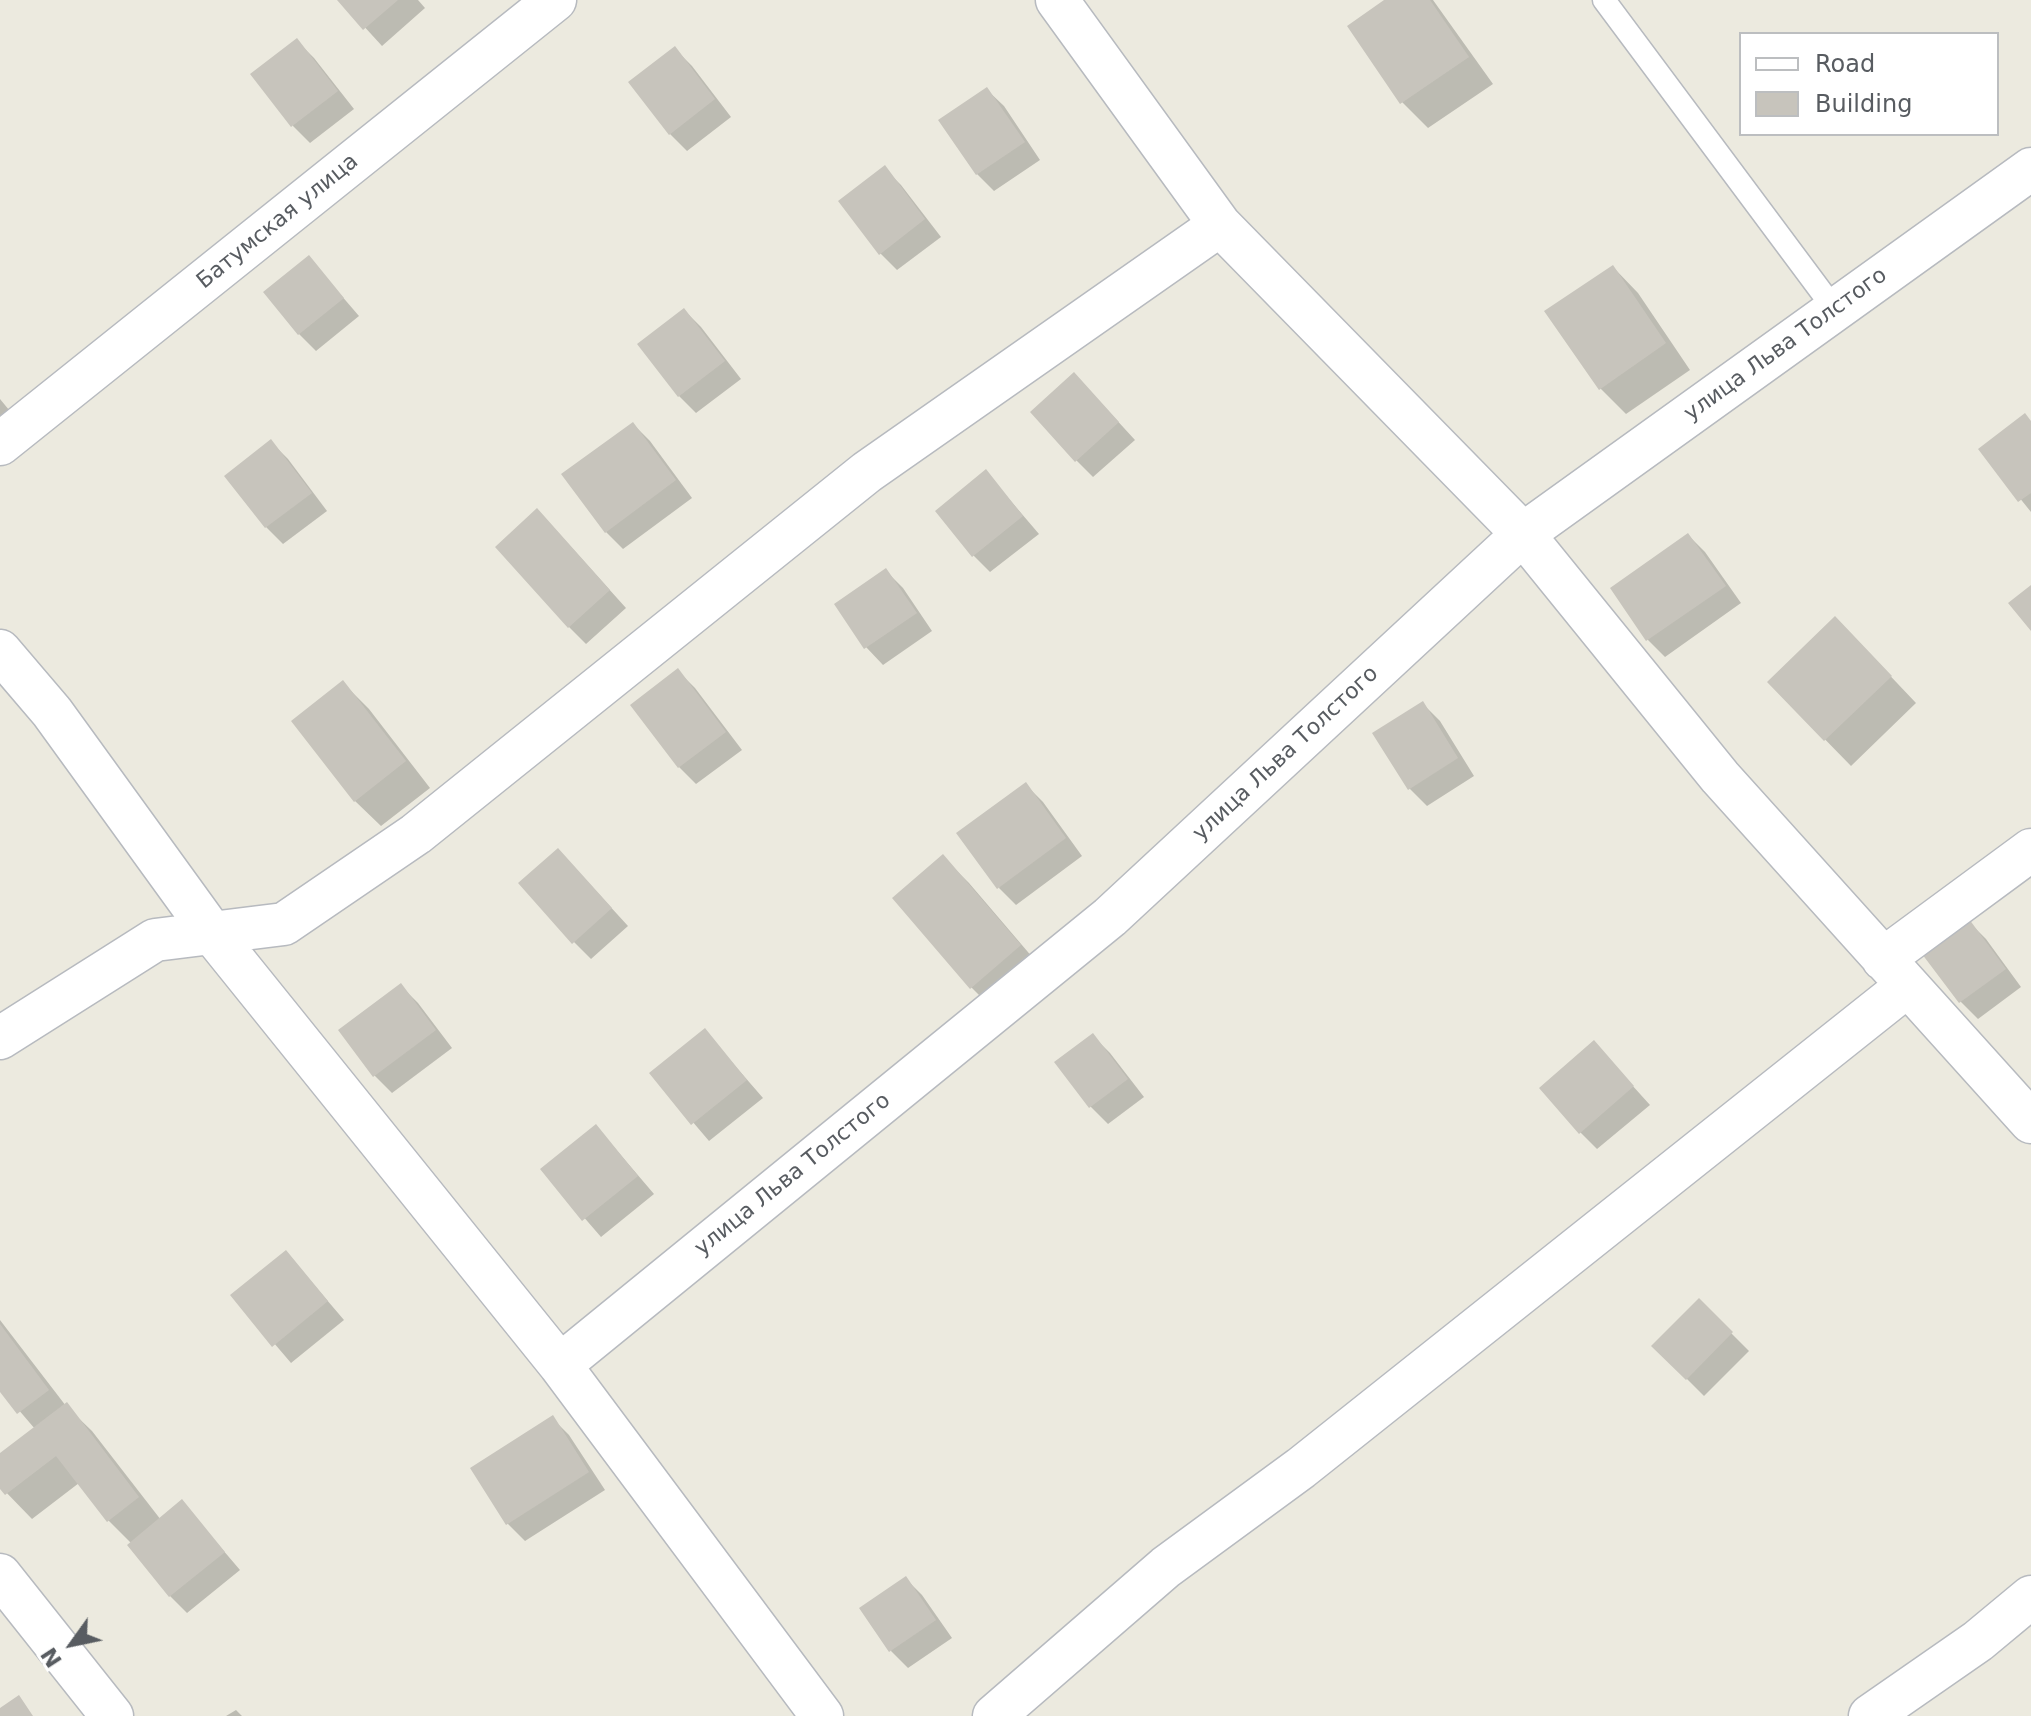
<!DOCTYPE html>
<html>
<head>
<meta charset="utf-8">
<style>
  body { margin:0 }
  #map { position:relative; width:2031px; height:1716px; overflow:hidden; background:#eceadf; font-family:"DejaVu Sans",sans-serif }
  canvas { display:block }
  .legend { position:absolute; left:1739px; top:32px; width:260px; height:104px; box-sizing:border-box; background:#fff; border:2px solid #bcbec0; margin:0; padding:10px 14px; list-style:none; font-size:24px; color:#585c61 }
  .legend li { display:flex; align-items:center; gap:16px; height:40px }
  .legend b { width:40px; border:2px solid #bcbec0 }
  .north { position:absolute; left:32px; top:1604px; width:80px; height:80px; -webkit-text-stroke:6px #fff; paint-order:stroke; rotate:237deg; font-size:22px; font-weight:700; line-height:32px; text-align:center; color:#585c61 }
  .north::after { content:''; display:block; margin:auto; width:28px; height:36px; background:#585c61; clip-path:polygon(50% 0,100% 100%,50% 72%,0 100%) }
</style>
</head>
<body>
<div id="map">
<canvas width="2031" height="1716"></canvas>
<ul class="legend">
<li><b style="height:10px;background:#fff"></b>Road</li>
<li><b style="height:22px;background:#c7c4bc"></b>Building</li>
</ul>
<div class="north">N</div>
</div>
<script>
const c = document.querySelector('canvas').getContext('2d');
c.lineJoin = 'round';
function paint(path, color) {
  c.fillStyle = color;
  c.fill(path, 'evenodd');
}
function strokePath(path, color, width, dash) {
  c.strokeStyle = color;
  c.lineWidth = width;
  c.lineCap = dash ? 'butt' : 'round';
  c.setLineDash(dash || []);
  c.stroke(path);
}
function label(font, color, halo, rows, align = 'center') {
  c.font = font + ' "DejaVu Sans",sans-serif';
  c.lineWidth = 6;
  c.setLineDash([]);
  c.textBaseline = 'middle';
  c.strokeStyle = halo;
  c.fillStyle = color;
  for (const [text, x, y, turn = 0] of rows) {
    c.save();
    c.translate(x, y);
    c.rotate((+turn || 0) * Math.PI / 180);
    c.textAlign = isNaN(turn) ? turn : align;
    if (halo) c.strokeText(text, 0, 0);
    c.fillText(text, 0, 0);
    c.restore();
  }
}
const shadow = new Path2D(`
  M340,0H418L425,8L382,46Z
  M1387,0H1433L1493,84L1428,128L1402,102Z
  M297,41L314,58L354,109L310,143L293,126Z
  M675,49L692,66L731,117L687,151L670,134Z
  M986,89L1004,106L1040,160L994,191L977,174Z
  M884,168L901,185L941,237L897,270L880,253Z
  M309,258L359,316L316,351L299,334Z
  M1613,267L1638,293L1690,370L1626,414L1600,388Z
  M684,310L701,327L741,379L696,413L679,396Z
  M1091,392L1135,440L1093,477L1076,460Z
  M0,399L14,416L0,427Z
  M2031,422V512L1981,450Z
  M633,424L650,441L692,498L623,549L606,532Z
  M271,442L288,459L327,511L283,544L266,527L226,476Z
  M986,472L1039,534L990,572L973,555Z
  M554,528L626,608L586,644L569,627Z
  M1688,535L1705,552L1741,603L1665,657L1648,640L1612,589Z
  M886,571L903,588L932,631L883,665L866,647Z
  M1860,644L1916,703L1851,766L1769,682Z
  M678,671L695,688L742,750L696,784L679,767Z
  M343,683L369,709L430,788L381,826L355,801Z
  M1423,704L1440,721L1474,776L1427,806L1409,788Z
  M1026,785L1043,802L1082,856L1016,905L999,888Z
  M943,857L969,883L1045,972L997,1013L971,987Z
  M575,868L628,926L591,959L574,942Z
  M1969,922L1986,939L2021,987L1978,1019L1961,1002L1925,954Z
  M401,986L418,1003L452,1048L392,1093L375,1076L341,1031Z
  M704,1030L763,1098L709,1141L652,1074Z
  M1093,1036L1110,1053L1144,1097L1108,1124L1091,1107L1057,1063Z
  M1594,1043L1650,1105L1597,1149L1580,1132Z
  M596,1126L654,1194L601,1237L543,1170Z
  M286,1252L344,1320L291,1363L233,1295Z
  M1699,1301L1749,1351L1704,1396L1654,1346Z
  M0,1320L66,1406L92,1431L161,1520L182,1502L240,1570L187,1613L170,1596L132,1544L108,1520L79,1483L32,1519L0,1486V1456L35,1429L0,1388Z
  M552,1418L569,1435L605,1490L525,1541L508,1524L473,1469Z
  M905,1578L922,1595L952,1638L908,1668L891,1651Z
  M236,1710L242,1716H226Z`);
const building = new Path2D(`
  M337,0H398L363,30Z
  M1384,0H1430L1469,57L1400,104L1347,26Z
  M297,38L338,91L291,127L250,74Z
  M675,46L715,99L669,135L628,82Z
  M987,87L1025,142L976,175L938,120Z
  M885,165L925,219L879,255L838,201Z
  M309,255L344,298L298,335L263,292Z
  M1613,265L1666,343L1599,390L1544,311Z
  M684,308L725,361L678,397L637,344Z
  M1074,372L1119,422L1075,462L1030,412Z
  M2025,413L2031,421V493L2018,502L1978,449Z
  M633,422L676,480L605,533L561,474Z
  M271,439L312,493L265,528L224,476Z
  M986,469L1023,516L972,557L935,511Z
  M537,508L610,590L568,628L495,547Z
  M1688,533L1726,586L1646,641L1610,588Z
  M886,568L917,613L864,649L834,604Z
  M2031,585V631L2008,603Z
  M1835,616L1892,676L1824,741L1767,682Z
  M678,668L726,732L678,768L630,705Z
  M343,680L406,761L354,802L291,721Z
  M1423,701L1458,758L1408,790L1372,733Z
  M1026,782L1066,838L997,889L956,833Z
  M558,848L612,908L572,944L518,883Z
  M943,854L1021,945L970,989L892,898Z
  M1969,919L2006,969L1959,1003L1922,954Z
  M401,983L436,1030L373,1077L338,1030Z
  M705,1028L747,1080L691,1125L649,1073Z
  M1093,1033L1128,1079L1089,1108L1054,1062Z
  M1594,1040L1634,1086L1579,1134L1539,1088Z
  M596,1124L638,1176L582,1221L540,1169Z
  M286,1250L328,1301L272,1347L230,1295Z
  M1699,1298L1733,1332L1686,1380L1651,1346Z
  M0,1324L49,1390L17,1414L0,1392Z
  M67,1402L139,1497L107,1522L56,1456L5,1495L0,1489V1453Z
  M553,1415L589,1472L506,1525L470,1468Z
  M182,1499L225,1552L169,1597L127,1545Z
  M906,1576L936,1620L889,1652L859,1608Z
  M19,1695L33,1716H0V1708Z`);
const service = new Path2D(`
  M1604,0L1835,310`);
const minor = new Path2D(`
  M1057,0L1220,225L1523,534L1720,777L2031,1122
  M0,444L555,0
  M0,651L52,712L212,933L560,1365L822,1716
  M1883,959L2031,850
  M0,1038L155,940L284,924L416,834L867,472L1220,225
  M560,1365L1110,917L1523,534L2031,169
  M0,1575L112,1716
  M994,1716L1166,1567L1301,1468L1907,986
  M1870,1716L1978,1641L2031,1597`);
const streetNames = [
  ["Батумская улица",278,222,-39],
  ["улица Льва Толстого",1786,345,-36],
  ["улица Льва Толстого",1286,754,-43],
  ["улица Льва Толстого",793,1175,-39]
];
paint(shadow, '#0003');
paint(building, '#c7c4bc');
strokePath(service, '#b7babf', 25);
strokePath(minor, '#b7babf', 45);
strokePath(service, '#fff', 22);
strokePath(minor, '#fff', 42);
label('22px', '#585c61', '#fff', streetNames);
</script>
</body>
</html>
